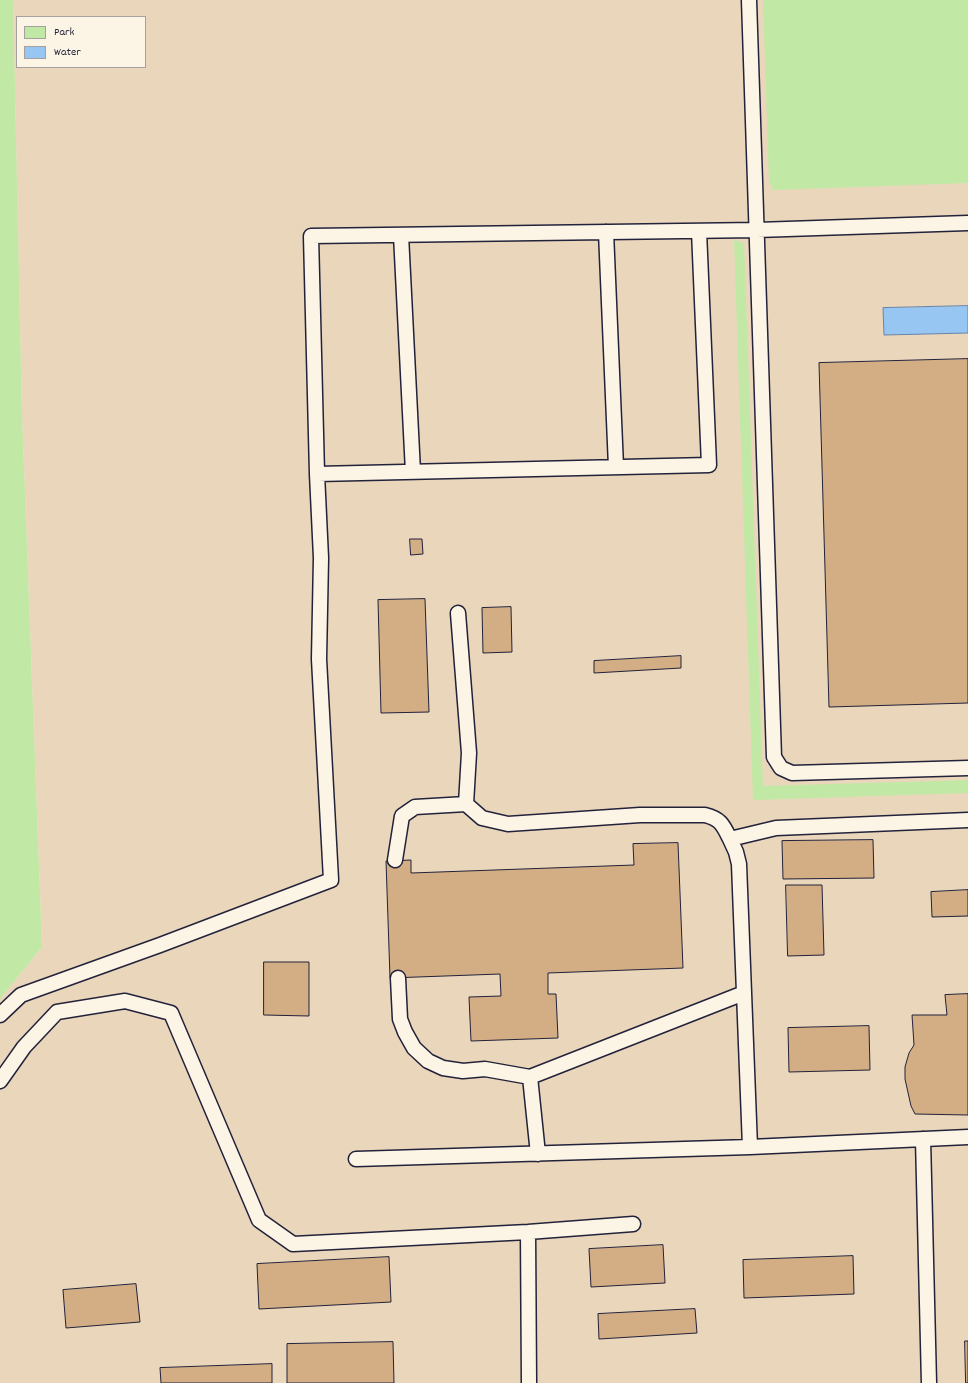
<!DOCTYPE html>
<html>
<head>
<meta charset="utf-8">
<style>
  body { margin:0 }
  #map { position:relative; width:968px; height:1383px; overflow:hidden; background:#f4e7d2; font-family:Dekko,sans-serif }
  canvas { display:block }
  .legend { position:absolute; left:16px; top:16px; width:130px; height:52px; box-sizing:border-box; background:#fcf5e5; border:1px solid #a5a1a1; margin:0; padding:5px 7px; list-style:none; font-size:12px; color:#22223b }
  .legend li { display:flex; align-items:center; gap:8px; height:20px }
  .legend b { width:20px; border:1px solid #a5a1a1 }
</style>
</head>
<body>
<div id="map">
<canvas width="968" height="1383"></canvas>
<ul class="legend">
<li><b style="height:11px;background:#c1e9a5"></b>Park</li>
<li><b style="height:11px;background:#97c6f2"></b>Water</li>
</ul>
</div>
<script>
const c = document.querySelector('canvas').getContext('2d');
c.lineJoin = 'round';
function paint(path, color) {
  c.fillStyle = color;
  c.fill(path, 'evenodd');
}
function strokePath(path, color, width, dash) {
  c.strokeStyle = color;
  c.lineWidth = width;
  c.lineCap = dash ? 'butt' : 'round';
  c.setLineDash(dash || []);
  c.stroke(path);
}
const built = new Path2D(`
  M13,0H968V1383H0V999L42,947L22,415ZM17,17H145V67H17Z`);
const green = new Path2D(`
  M0,0H13L22,415L42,947L0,999Z
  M763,0H968V183L773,190L769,182Z
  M734,240L744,243L763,786L968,780V793L753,800Z`);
const water = new Path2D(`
  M968,306V333L884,335L883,308Z`);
const building = new Path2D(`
  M968,359V703L829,707L819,363Z
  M410,539H422L423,554L411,555Z
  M425,599L429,712L381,713L378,600Z
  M511,607L512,652L483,653L482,608Z
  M681,656V668L594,673V661Z
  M873,840L874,878L783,879L782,841Z
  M678,843L683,968L548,973V994H556L558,1038L471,1041L469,997L501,996L500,974L390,978L386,861L411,860V873L634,865L633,844Z
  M786,885H822L824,955L788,956Z
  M968,890V916L932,917L931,892Z
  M264,962H309V1016L264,1015Z
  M968,994V1115L915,1114L911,1106L905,1079V1067L909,1053L914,1045L912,1015H947L945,995Z
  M869,1026L870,1070L789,1072L788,1028Z
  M663,1245L665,1283L591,1287L589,1249Z
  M853,1256L854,1294L744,1298L743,1260Z
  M389,1257L391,1302L259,1309L257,1264Z
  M136,1284L140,1322L66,1328L63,1290Z
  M695,1309L697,1333L599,1339L598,1314Z
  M965,1341H968V1383H966Z
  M393,1342L394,1383H287V1344Z
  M272,1364V1383H161L160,1368Z`);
const service = new Path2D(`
  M749,0L774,757L781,768L792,773L968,768
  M606,232L616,467
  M401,235L413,472
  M317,474L709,465L699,231
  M458,613L469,753L466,804
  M968,820L776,828L730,839L736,852L739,864L750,1147L968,1137
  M395,860L402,816L415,807L466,804L482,818L508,824L640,815H705C721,819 723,825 730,839
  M398,978L400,1019L405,1032L414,1048L428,1061L443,1068L463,1071L485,1069L530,1077L744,993
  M0,1015L21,995L160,945L331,880L319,659L321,558L317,474L311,236L757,230L968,223
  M530,1077L538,1154
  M0,1081L24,1047L57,1012L125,1001L171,1013L259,1220L293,1244L528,1232L633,1224
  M923,1139L929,1383
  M356,1159L750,1147
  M528,1232L529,1383`);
paint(built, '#ead6bb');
paint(green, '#c1e9a5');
paint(water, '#97c6f2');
strokePath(water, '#6884a9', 1);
paint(building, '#d3ae85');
strokePath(building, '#22223b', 1);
strokePath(service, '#22223b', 17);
strokePath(service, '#fcf5e5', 14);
</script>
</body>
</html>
